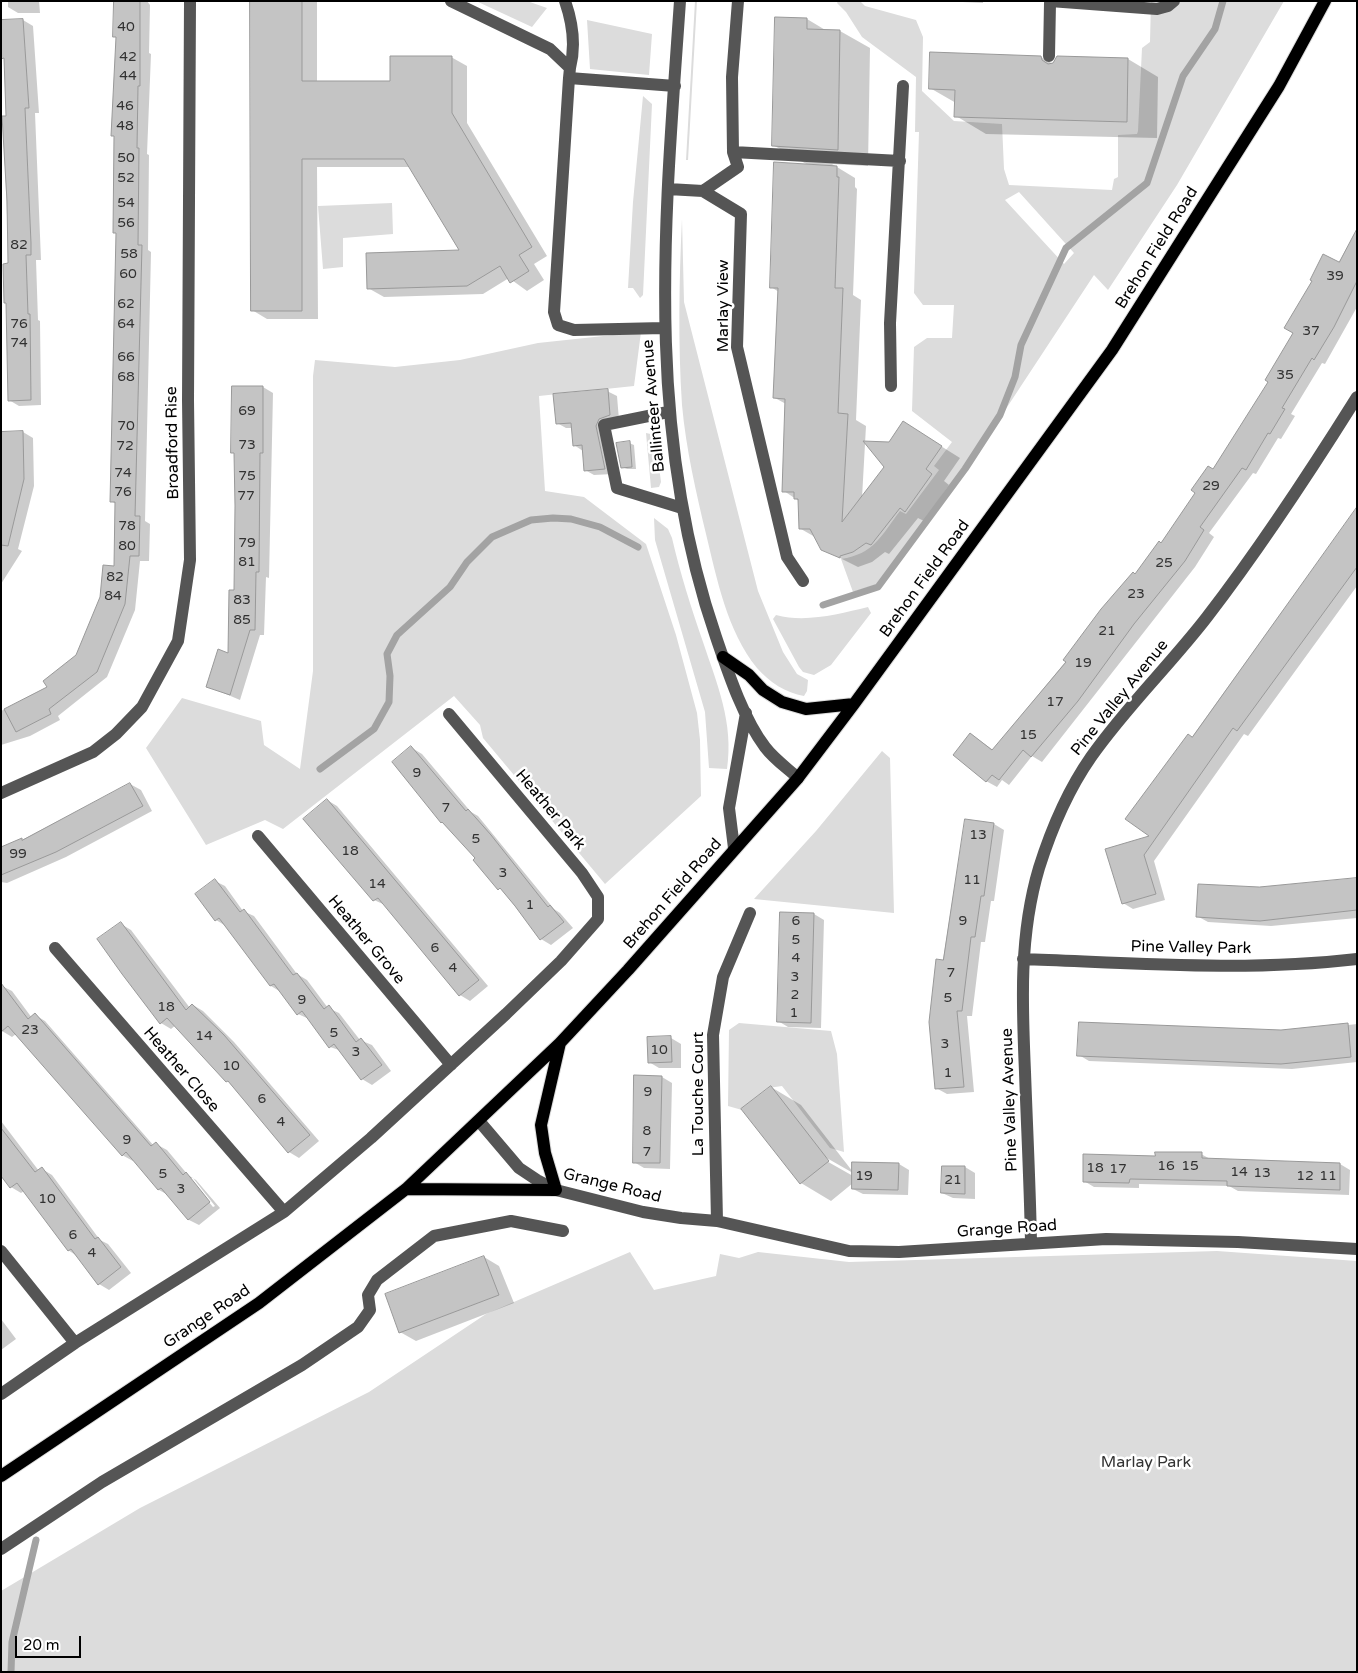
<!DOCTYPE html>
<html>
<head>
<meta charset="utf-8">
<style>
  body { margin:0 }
  #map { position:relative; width:1358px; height:1673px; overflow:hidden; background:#fff; font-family:"Varela Round",sans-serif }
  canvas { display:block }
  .frame { position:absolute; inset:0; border:2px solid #000; pointer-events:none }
  .scale { position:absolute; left:15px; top:1636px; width:66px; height:22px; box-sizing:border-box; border:2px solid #000; border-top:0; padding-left:6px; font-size:15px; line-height:18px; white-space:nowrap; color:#000; -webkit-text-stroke:4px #fff; paint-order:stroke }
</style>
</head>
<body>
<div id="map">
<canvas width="1358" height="1673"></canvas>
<div class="frame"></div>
<div class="scale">20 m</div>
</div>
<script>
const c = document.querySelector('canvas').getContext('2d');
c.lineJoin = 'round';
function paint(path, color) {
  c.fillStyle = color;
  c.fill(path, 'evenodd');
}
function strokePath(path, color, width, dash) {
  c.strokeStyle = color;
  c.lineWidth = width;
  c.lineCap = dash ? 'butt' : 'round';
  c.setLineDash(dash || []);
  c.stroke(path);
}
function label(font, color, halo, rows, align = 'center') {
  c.font = font + ' "Varela Round",sans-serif';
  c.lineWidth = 5;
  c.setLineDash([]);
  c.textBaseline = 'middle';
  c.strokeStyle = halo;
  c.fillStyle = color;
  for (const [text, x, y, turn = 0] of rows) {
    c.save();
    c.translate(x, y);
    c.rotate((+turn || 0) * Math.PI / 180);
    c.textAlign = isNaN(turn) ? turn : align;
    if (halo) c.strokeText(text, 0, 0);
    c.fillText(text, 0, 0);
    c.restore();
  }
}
const green = new Path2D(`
  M476,1H527L547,8L532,27Z
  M695,1H697L688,160H686Z
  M838,1H860L865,6L916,20L923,37L922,91L954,121L1002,124L1004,169L1009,185L1112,190L1114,179L1118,177V135L1137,134L1138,131L1142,48L1150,42L1151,1H1284L1177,185L1108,290L1094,275L971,462L884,582L853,592L841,559C874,554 881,536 900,511L906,514L939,470L934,466L952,442L912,411L914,347L927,338H952L954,305H923L914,293L919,132H915L916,77L862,37L846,12L837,3ZM1019,192L1074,253L1064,264L1005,200Z
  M587,20L652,34L649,75L590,69Z
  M643,96L652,104L643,295L640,298L633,288H628L633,202Z
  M392,203L393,234L343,238V267L323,269L318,206Z
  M682,219L684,302L758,591L783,652L797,674L808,680L807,691L804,696C786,693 769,682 757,668C727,631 717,579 706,534C696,492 686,449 682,405C678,343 679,281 682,219Z
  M641,332L634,386L539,396L545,491L584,497L646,544L676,635L697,713L700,740L701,796L605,884L483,738L480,725L454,696L283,829L265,820L206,845L146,748L182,698L261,721L264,745L300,769L313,671V376L315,360L395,367L460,360L538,343Z
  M646,433L655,435L661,482L659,487L651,488Z
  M654,518L668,529L672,538C680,573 691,607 703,642C717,684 734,723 727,769L709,768L705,712L655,540Z
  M868,607L871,613L831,665L814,675L803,672L799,667L773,619L776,615C806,623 839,614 868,607Z
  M882,751L890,758L894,913L754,899L816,831Z
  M739,1023L831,1031L837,1054L844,1152L830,1148L782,1086L768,1088L742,1110L728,1106L729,1030Z
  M1217,1251L1357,1261V1672H1V1591L140,1508L369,1392L486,1314L630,1252L654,1290L716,1276L720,1254L739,1258L758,1252L849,1262Z`);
const shadow = new Path2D(`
  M8,1H39L40,13H18L8,7Z
  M115,1H147L150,5L149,53L151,54L147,154L149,155L148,250L151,252L145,521L150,524L149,561H140L135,610L107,677L58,716L60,720L30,736L1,745V711L49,688L77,656L115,568L116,504L111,501L117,234L115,137L113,135L117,38L114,36Z
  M251,1H317V82H391L451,57L467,66V123L547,256L534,264L544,280L527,291L509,278L483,294L384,297L368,288L461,251L410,167H317L318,319H267L252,310Z
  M942,1H983V3Z
  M807,19L827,31H840L870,48L868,166L832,164L855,178V187L857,189L853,295L861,300L856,420L866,426L862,498L886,467L890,443L904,423L960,458L944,481L949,485L924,521L918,518L889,554L885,552L872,562L858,567L822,549L815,537L801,529L799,501L784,491L786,404L775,398L779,292L771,287L808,165L773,145Z
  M23,20L33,26L39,113H35L41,260H36L38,320L40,321L41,405L19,406L9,400V265L3,118L7,117L5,59L2,58Z
  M1041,57L1053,64L1058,58L1128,59L1158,77L1157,138L986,134L956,116V103L930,88Z
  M1357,231V307L1325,364L1322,363L1291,414L1295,416L1281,439L1278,438L1256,474L1253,473L1209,533L1214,537L1195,567L1042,762L1032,756L1009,785L1002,780L997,787L986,781L971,734L993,750L1162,544L1213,470L1269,382L1340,264Z
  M263,387L273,393L269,578L266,577L264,635H260L240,700L207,686L230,654L235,591L236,454L233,452Z
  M607,391L617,396L619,420L608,423L613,474L594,475L585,470L583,451L574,445L572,428H566L557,423Z
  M23,432L33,438L34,486L18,549L22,551L1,584V482Z
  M629,443L634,445L636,469H627L622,467Z
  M1357,509V586L1248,736L1244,734L1154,861L1165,900L1133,909L1123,903L1107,850L1152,836L1193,738Z
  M412,748L422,754L471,812L478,816L554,909L560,913L573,928L551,945L541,939L477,858L442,822Z
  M130,784L141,790L152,811L66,857L7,883L1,882V849L24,841Z
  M327,800L337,806L488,986L470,1001L460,995L385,905L374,900Z
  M994,824L1004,830L994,901H991L985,942H981L972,1016H967L974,1092L947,1094L936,1088L944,961Z
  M1357,879V918L1271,926L1208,922L1197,916L1259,888Z
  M215,881L225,886L243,911L254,916L297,974L307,980L328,1008L339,1013L360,1040L372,1045L391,1071L372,1085L362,1079L342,1051L330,1047L309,1019L298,1014L281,992L271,986L226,926L216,920Z
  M814,914L824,920L821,1028L788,1027L778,1021Z
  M121,924L131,930L190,1008L193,1005L203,1011L234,1042L319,1141L299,1158L289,1152L201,1050L176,1025L171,1029L161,1023Z
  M2,986L12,991L32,1018L35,1015L45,1021L154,1146L156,1144L167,1150L188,1175L196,1180L220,1208L199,1225L189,1220L168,1195L159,1190L134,1160L133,1161L122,1155L16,1034L12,1037L2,1031ZM189,1178H193L215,1206L213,1207Z
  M1357,1024V1062L1292,1069L1089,1061L1079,1055Z
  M671,1038L681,1044V1068H659L649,1062Z
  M636,1077H662L672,1083L670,1169L644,1168L634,1162Z
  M771,1087L801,1105L853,1172L899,1164L909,1170L908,1195L863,1194L853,1189V1183L831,1201L801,1183L743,1110ZM825,1157L853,1173V1176L823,1159Z
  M1,1121L39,1171L42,1169L52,1175L100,1240L108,1244L131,1273L109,1290L99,1284L77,1256L68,1250L24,1191L21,1193L11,1187L1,1174Z
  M1201,1154L1212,1160L1340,1164L1350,1170L1349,1195L1238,1191L1229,1186L1139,1184V1188L1094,1187L1084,1181L1156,1157Z
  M965,1167L975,1173V1199L953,1198L942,1193Z
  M484,1257L499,1266L514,1303L416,1341L400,1332Z
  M1,1319L16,1339L1,1350Z`);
const stream = new Path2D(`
  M823,605L878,587L965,469L1000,415L1015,377L1021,345L1066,248L1147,183L1183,76L1215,29L1223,1
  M320,769L374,729L389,702L390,676L387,654L397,635L450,587L467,562L492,537L531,520L553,518L571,519L600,527L638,547
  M11,1672L12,1642L36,1540`);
const building = new Path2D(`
  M114,1H140V86H138L137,148H139L138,245H142L135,516H140L139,556H130L125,604L97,672L49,709L51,714L16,732L4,709L47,687L43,681L76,655L100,597L103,565L114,566L115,502H110L116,233H113L114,136H111L116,37H113Z
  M250,1H302V81H390V56H452V113L532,247L519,255L529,271L510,283L500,266L467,286L367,289L366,253L459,250L404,159H302V311H251Z
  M775,17L807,18V29L840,30L838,150L772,146Z
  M23,19L29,108H25L31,243V255H26L28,314H30L31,400L8,401L6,303H4L3,264L8,263L7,201L2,116H6L4,58L1,59V20Z
  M930,52L1041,56L1042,60L1048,64L1053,63L1057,56L1128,58L1127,122L954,117L955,90L929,89Z
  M774,162L837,166V177H839L835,288H843L838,413L848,414L842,522L884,467L863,441L889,442L903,421L942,446L926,469L932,474L905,512L900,508L871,545L866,543L853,552L840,556V558L821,550L810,529H799L798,499H794V492H782L785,399L773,398L778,288H770Z
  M1357,229V281L1334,327L1314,360L1312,358L1282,408L1285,409L1270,434L1268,433L1246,470L1242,468L1200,527L1204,530L1185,561L1134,624L1078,701L1031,757L1023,750L999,780L992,775L986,782L953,755L970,733L992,750L1066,662L1063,660L1101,609L1133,572L1135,574L1159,541L1161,543L1195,493L1191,490L1208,466L1213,469L1268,382L1265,380L1293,333L1284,328L1312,281L1310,280L1323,254L1339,262Z
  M232,386H263V453H260L259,572H256L255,630H250L230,695L206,687L218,649L228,653L229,590H234L235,506L234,453H231Z
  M608,389L610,415L599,419L596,426L605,469L584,471L582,445L573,446L571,423L556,424L553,394Z
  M23,431L24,479L8,546L1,545V432Z
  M630,441L632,467L621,468L616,443Z
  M1357,507V567L1237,731L1233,728L1144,855L1156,894L1122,904L1105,849L1149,836L1125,819L1188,734L1192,737Z
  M411,746L466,811L468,809L491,835L548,907L550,905L564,922L540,940L515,906L500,888L498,890L473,860L475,858L442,822L441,823L392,762Z
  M130,783L143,806L56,852L1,875V847L22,838V840Z
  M327,799L479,980L459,996L378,898L373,901L303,819Z
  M965,819L994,823L984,896H981L975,937H971L962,1011H957L964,1087L935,1089L929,1022L936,959L943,960Z
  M1357,878V910L1260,921L1196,917L1198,884L1259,887Z
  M215,879L240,912L244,909L293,975L297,973L324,1009L329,1005L356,1042L361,1038L382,1065L361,1080L334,1044L329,1048L302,1011L297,1015L274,984L270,986L219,918L215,921L195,894Z
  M780,912L814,913L811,1023L777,1022Z
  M121,922L186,1010L192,1004L224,1035L310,1135L288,1153L228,1081L226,1082L167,1018L160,1024L122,974L97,939Z
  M1,983L28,1019L35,1013L151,1146L156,1142L183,1175L186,1172L210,1202L188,1220L161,1188L158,1190L126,1152L122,1156L8,1026L1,1032Z
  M1079,1022L1281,1030L1348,1023L1351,1057L1281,1064L1077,1056Z
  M671,1036L672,1062L648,1063L647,1037Z
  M634,1075L662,1076L660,1163H633Z
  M771,1086L829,1161L800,1184L741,1109Z
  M1,1128L35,1172L42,1167L95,1239L98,1237L121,1267L98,1285L71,1249L68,1251L17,1183L10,1188L1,1176Z
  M1155,1152H1202V1158L1340,1163V1190L1227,1186V1181L1130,1179L1129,1183L1083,1182V1154L1155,1156Z
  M852,1162L899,1163L898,1190L852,1189Z
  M942,1166H965V1194L941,1193Z
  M484,1256L499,1295L399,1333L385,1294Z`);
const minor = new Path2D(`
  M451,1L550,49L570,68L569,78
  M565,1C573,24 576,45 570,68
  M680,1C665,217 644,428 716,637C728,672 743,718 765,747C774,759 787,768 798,778
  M738,1L732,77L733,152L738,167L703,191L741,214L737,347L787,557L803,581
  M1050,1L1157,9L1168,6L1174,1
  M1049,56L1050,3
  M733,152L900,161
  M668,189L703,191
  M664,328L574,330L558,325L554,312L569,78L675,86
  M891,386L890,323L903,86
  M668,412L604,425L617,488L682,508
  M1,793L93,752L116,734L142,707L178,641L190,560L188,400L190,1
  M258,836L451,1065
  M734,848L729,808L746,713
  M55,948L284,1212
  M1023,959C1134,963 1246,972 1357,959
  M479,1121L519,1168L537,1180L556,1190L643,1212L681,1218L717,1221L849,1251L899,1252L1106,1239L1238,1242L1357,1249
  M717,1221L713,1035L723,977L750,913
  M1031,1243C1030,1186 1027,1129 1025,1072C1022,1004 1019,935 1039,868C1051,830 1068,790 1091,757C1126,707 1170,665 1207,617C1261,547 1310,472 1357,397
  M1,1251L75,1343
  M1,1394L75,1343L284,1212L371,1138L506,1014L561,961L598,919V897L582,873L449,714
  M1,1549L102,1482L302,1365L358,1327L370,1310L368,1295L377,1280L434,1236L511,1221L563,1231`);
const major = new Path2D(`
  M723,657L749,675L763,690L782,702L806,709L854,704
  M406,1189L556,1190L545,1153L541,1125L560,1043
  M1,1476L259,1303L406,1189L560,1043L628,970L798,778L854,704L1112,350L1279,86L1325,1`);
const numberNames = [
  ["40",126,27],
  ["42",128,57],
  ["44",128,76],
  ["46",125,106],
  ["48",125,126],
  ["50",126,158],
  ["52",126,178],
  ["54",126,203],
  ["56",126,223],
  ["82",19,245],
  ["58",129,254],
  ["60",128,274],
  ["39",1335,276],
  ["62",126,304],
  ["76",19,324],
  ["64",126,324],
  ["37",1311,331],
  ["74",19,343],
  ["66",126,357],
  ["35",1285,375],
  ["68",126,377],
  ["69",247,411],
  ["70",126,426],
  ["73",247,445],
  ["72",125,446],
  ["74",123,473],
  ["75",247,476],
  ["29",1211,486],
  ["76",123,492],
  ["77",246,496],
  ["78",127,526],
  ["79",247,543],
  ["80",127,546],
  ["81",247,562],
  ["25",1164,563],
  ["82",115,577],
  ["23",1136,594],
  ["84",113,596],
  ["83",242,600],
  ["85",242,620],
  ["21",1107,631],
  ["19",1083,663],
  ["17",1055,702],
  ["15",1028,735],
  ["9",417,773],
  ["7",446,808],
  ["13",978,835],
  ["5",476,839],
  ["18",350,851],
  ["99",18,854],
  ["3",503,873],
  ["11",972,880],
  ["14",377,884],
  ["1",530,905],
  ["6",796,921],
  ["9",963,921],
  ["5",796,940],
  ["6",435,948],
  ["4",796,958],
  ["4",453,968],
  ["7",951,973],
  ["3",795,977],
  ["2",795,995],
  ["5",948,998],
  ["9",302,1000],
  ["18",166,1007],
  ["1",794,1013],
  ["23",30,1030],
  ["5",334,1033],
  ["14",204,1036],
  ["3",945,1044],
  ["10",659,1050],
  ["3",356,1052],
  ["10",231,1066],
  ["1",948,1073],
  ["9",648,1092],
  ["6",262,1099],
  ["4",281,1122],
  ["8",647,1131],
  ["9",127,1140],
  ["7",647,1152],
  ["16",1166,1166],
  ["15",1190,1166],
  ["18",1095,1168],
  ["17",1118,1169],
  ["14",1239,1172],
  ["13",1262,1173],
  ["5",163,1174],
  ["19",864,1176],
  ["12",1305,1176],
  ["11",1328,1176],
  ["21",953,1180],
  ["3",181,1189],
  ["10",47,1199],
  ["6",73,1235],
  ["4",92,1253]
];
const streetNames = [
  ["Brehon Field Road",1157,248,-58],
  ["Marlay View",724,306,-90],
  ["Ballinteer Avenue",654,406,-95],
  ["Broadford Rise",173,443,-91],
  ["Brehon Field Road",925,579,-54],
  ["Pine Valley Avenue",1120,698,-51],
  ["Heather Park",550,810,50],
  ["Brehon Field Road",673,894,-49],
  ["Heather Grove",366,940,50],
  ["Pine Valley Park",1191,948,1],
  ["Heather Close",181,1070,49],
  ["La Touche Court",699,1094,-90],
  ["Pine Valley Avenue",1010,1100,-92],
  ["Grange Road",612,1186,14],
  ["Grange Road",1007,1229,-4],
  ["Grange Road",207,1317,-34]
];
const parkNames = [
  ["Marlay Park",1146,1463]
];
paint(green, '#dcdcdc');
paint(shadow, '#0003');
strokePath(stream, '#a3a3a3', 7);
paint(building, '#c4c4c4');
strokePath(building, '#999', 1);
strokePath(major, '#dbdbdb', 14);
strokePath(minor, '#555', 12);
strokePath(major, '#000', 12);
label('14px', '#313131', null, numberNames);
label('16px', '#000', '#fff', streetNames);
label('16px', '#333', '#fff', parkNames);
</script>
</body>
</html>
